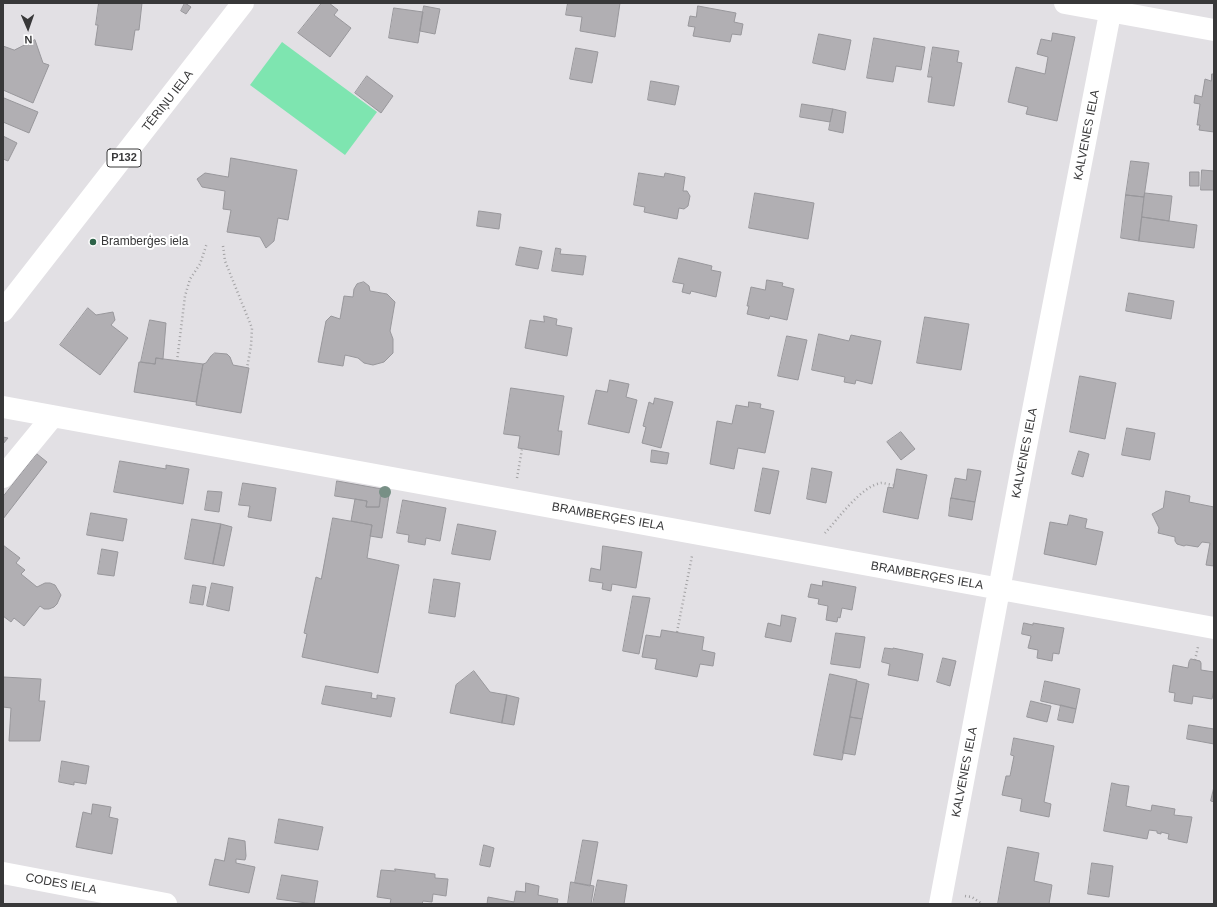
<!DOCTYPE html>
<html>
<head>
<meta charset="utf-8">
<style>
  body { margin:0 }
  #map { position:relative; width:1217px; height:907px; overflow:hidden; background:#e2e0e4; font-family:Arial,sans-serif }
  canvas { display:block }
  .frame { position:absolute; inset:0; border:4px solid #383839; pointer-events:none }
  .north { position:absolute; left:8px; top:8px; width:40px; height:40px; -webkit-text-stroke:3px #fff; paint-order:stroke; rotate:178deg; font-size:11px; font-weight:700; line-height:16px; text-align:center; color:#383839 }
  .north::after { content:''; display:block; margin:auto; width:14px; height:18px; background:#383839; clip-path:polygon(50% 0,100% 100%,50% 72%,0 100%) }
</style>
</head>
<body>
<div id="map">
<canvas width="1217" height="907"></canvas>
<div class="frame"></div>
<div class="north">N</div>
</div>
<script>
const c = document.querySelector('canvas').getContext('2d');
c.lineJoin = 'round';
function paint(path, color) {
  c.fillStyle = color;
  c.fill(path, 'evenodd');
}
function strokePath(path, color, width, dash) {
  c.strokeStyle = color;
  c.lineWidth = width;
  c.lineCap = dash ? 'butt' : 'round';
  c.setLineDash(dash || []);
  c.stroke(path);
}
function label(font, color, halo, rows, align = 'center') {
  c.font = font + ' Arial,sans-serif';
  c.lineWidth = 4;
  c.setLineDash([]);
  c.textBaseline = 'middle';
  c.strokeStyle = halo;
  c.fillStyle = color;
  for (const [text, x, y, turn = 0] of rows) {
    c.save();
    c.translate(x, y);
    c.rotate((+turn || 0) * Math.PI / 180);
    c.textAlign = isNaN(turn) ? turn : align;
    if (halo) c.strokeText(text, 0, 0);
    c.fillText(text, 0, 0);
    c.restore();
  }
}
const green = new Path2D(`
  M282,42L377,112L345,155L250,85Z`);
const building = new Path2D(`
  M99,3H142L139,30H135L132,50L95,45L98,25H96Z
  M185,3L191,7L186,14L181,11Z
  M322,3H329L338,10L334,15L351,28L330,57L298,33Z
  M568,3H620L615,37L580,31L582,17L566,15Z
  M424,6L440,9L435,34L420,31Z
  M698,6L736,13L734,22L743,24L741,35L732,34L730,42L693,36L695,27L688,26L690,16L696,17Z
  M394,8L423,12L418,43L389,38Z
  M1053,33L1075,37L1057,121L1026,114L1028,107L1008,102L1016,67L1045,74L1048,57L1037,54L1041,39L1051,41Z
  M819,34L851,40L845,70L813,63Z
  M874,38L925,47L921,70L896,66L893,82L867,78Z
  M35,40L43,63L49,65L33,103L3,90V46L14,50Z
  M933,47L959,51L957,62L962,63L954,106L928,102L932,77H928Z
  M576,48L598,52L592,83L570,79Z
  M1212,74H1214V132L1199,130L1200,125H1197L1200,104L1194,103L1195,95L1202,97L1205,79L1211,81Z
  M367,76L393,96L381,113L355,93Z
  M651,81L679,86L675,105L648,100Z
  M4,98L38,112L29,133L3,122Z
  M802,104L833,109L830,122L800,117Z
  M833,109L846,112L843,133L829,130Z
  M3,136L17,143L8,161L3,159Z
  M231,158L297,170L288,220L278,218L274,241L266,248L260,237L227,232L231,210L223,209L225,191L202,187L197,179L205,173L228,177Z
  M1131,161L1149,163L1144,197L1126,195Z
  M1202,170L1214,171V190H1201Z
  M1190,172H1199V186H1190Z
  M639,173L664,177L665,173L685,177L683,191H687L690,196L688,206L684,209L679,208L677,219L644,212L645,207L634,205Z
  M755,193L814,203L808,239L749,228Z
  M1145,193L1172,196L1169,221L1142,217Z
  M1126,195L1144,197L1139,241L1121,238Z
  M479,211L501,214L499,229L477,226Z
  M1142,217L1197,225L1194,248L1139,241Z
  M520,247L542,251L538,269L516,265Z
  M556,248L561,249L560,254L586,256L583,275L552,271Z
  M679,258L712,266L711,270L721,272L716,297L691,291L690,294L682,292L684,284L673,282Z
  M767,280L783,283L782,286L794,289L787,320L770,316L769,319L747,314L749,306H747L751,287L765,290Z
  M364,282L369,286L370,291L387,294L395,302L390,331L393,339V353L384,362L373,365L364,363L358,358L345,355L343,366L318,362L326,321L331,316L340,319L344,296L353,297L354,289L357,284Z
  M1129,293L1174,301L1171,319L1126,311Z
  M88,308L96,315L113,312L115,320L111,325L128,338L100,375L60,345Z
  M544,316L557,319L556,325L572,328L567,356L525,348L530,320L544,322Z
  M925,317L969,324L961,370L917,363Z
  M150,320L166,323L163,359L156,358L155,364L141,362Z
  M819,334L849,341L851,335L881,341L872,384L856,380L855,384L844,382L845,377L812,370Z
  M787,336L807,340L798,380L778,376Z
  M215,353L227,354L230,357L233,365L249,368L241,413L196,405L203,364L206,363L211,356Z
  M156,358L203,364L196,402L134,392L139,362L155,364Z
  M1080,376L1116,383L1105,439L1070,432Z
  M610,380L629,384L626,397L637,400L629,433L588,424L596,390L607,392Z
  M511,388L564,396L558,431H562L559,455L518,448L520,436L504,434Z
  M655,398L673,402L661,448L642,443L646,427L643,426L649,402L653,404Z
  M749,402L761,404L760,408L774,411L765,453L738,448L734,469L710,464L717,421L732,424L736,405L748,407Z
  M1127,428L1155,433L1150,460L1122,455Z
  M901,432L915,449L901,460L887,442Z
  M3,437L8,438L3,444Z
  M652,450L669,453L667,464L651,462Z
  M1079,451L1089,454L1083,477L1072,474Z
  M37,454L47,462L3,519V497Z
  M120,461L166,469V465L189,469L183,504L114,492Z
  M763,468L779,471L770,514L755,511Z
  M812,468L832,472L826,503L807,499Z
  M897,469L927,475L918,519L883,512L888,487L893,488Z
  M968,469L981,471L975,502L951,498L955,478L966,480Z
  M337,481L382,489L379,507H366L367,501L335,496Z
  M243,483L276,488L271,521L248,517L250,506L239,505Z
  M208,491L222,492L219,512L205,510Z
  M1166,491L1190,496L1189,502L1214,507V566L1206,565L1210,543L1202,542L1198,547L1186,545L1184,546L1177,544L1175,541V537L1158,533L1159,528L1152,514L1163,508Z
  M381,493L389,495L382,538L370,536L372,525L351,521L355,499L367,501L366,507H379Z
  M951,498L975,502L972,520L949,516Z
  M403,500L446,508L440,541L426,538L425,545L408,542L409,535L397,533Z
  M91,513L127,519L123,541L87,535Z
  M1070,515L1087,519L1085,528L1103,532L1096,565L1044,554L1050,522L1067,525Z
  M333,518L372,525L367,558L399,565L378,673L302,657L307,634L304,633L316,577L321,579Z
  M192,519L221,524L213,564L185,559Z
  M221,524L232,527L224,566L213,564Z
  M458,524L496,531L490,560L452,554Z
  M3,545L20,558L16,563L25,570L21,574L37,587L45,583H50L55,585L61,595L57,604L54,607L49,609H44L40,606L24,626L14,618L11,622L3,616Z
  M603,546L642,552L636,588L612,584L611,591L602,589L603,583L589,581L591,568L600,570Z
  M102,549L118,552L114,576L98,574Z
  M434,579L460,583L455,617L429,613Z
  M823,581L856,587L852,610L842,608L840,618L838,617L837,622L826,620L828,606L818,604L819,599L808,597L811,584L822,586Z
  M212,583L233,587L229,611L207,606Z
  M193,585L206,587L203,605L190,603Z
  M633,596L650,598L639,654L623,651Z
  M782,615L796,618L791,642L765,637L768,623L780,626Z
  M1024,623L1033,625V623L1064,628L1059,654L1053,653L1052,661L1037,658L1038,650L1028,648L1031,636L1022,634Z
  M662,630L704,637L702,650L715,653L713,666L700,664L697,677L655,669L657,659L642,657L646,635L660,637Z
  M836,633L865,637L860,668L831,664Z
  M885,648L893,649V648L923,654L918,681L888,675L890,664L882,662Z
  M943,658L956,661L950,686L937,682Z
  M1191,659L1200,661L1201,663V670L1214,672V690L1212,699L1193,696L1192,704L1174,701L1175,693L1169,692L1173,665L1188,668L1189,662Z
  M474,671L490,692L507,695L502,723L450,713L456,685Z
  M830,674L857,680L842,760L814,755Z
  M3,677L41,679L39,701H45L40,741H9L11,708L3,707Z
  M857,681L869,684L862,719L850,717Z
  M1045,681L1080,689L1076,709L1041,701Z
  M326,686L372,693L371,698L377,699V695L395,698L391,717L322,704Z
  M507,695L519,698L514,725L502,723Z
  M1031,701L1051,706L1047,722L1027,717Z
  M1061,705L1076,709L1073,723L1058,720Z
  M850,717L862,719L855,755L843,753Z
  M1189,725L1214,729V744L1187,739Z
  M1014,738L1054,746L1044,802L1051,804L1049,817L1020,811L1022,799L1002,795L1006,776H1010L1014,756L1011,755Z
  M62,761L89,766L86,784L74,782V785L59,782Z
  M1112,783L1120,785L1129,786L1126,806L1151,811L1152,805L1175,809L1174,815L1192,817L1187,843L1168,839L1169,834L1161,832V834L1157,833V831L1149,830L1147,839L1104,831Z
  M1214,787V802L1211,801Z
  M93,804L111,807L109,817L118,819L112,854L76,847L83,812L91,814Z
  M279,819L323,827L318,850L275,843Z
  M229,838L245,841L246,856L245,860L236,859V863L255,867L249,893L209,885L215,859L224,861Z
  M583,840L598,842L590,886L575,883Z
  M484,845L494,848L490,867L480,865Z
  M1008,847L1039,853L1034,881L1052,885L1049,904H998Z
  M1092,863L1113,866L1109,897L1088,894Z
  M395,869L435,874V878L448,879L446,896L433,894L432,902L423,901L422,904H390L391,899L377,897L381,870L395,871Z
  M282,875L318,881L314,904L277,899Z
  M598,880L627,885L624,904H593Z
  M571,882L594,886L591,904H568Z
  M526,883L539,886L538,895L558,899L557,904H487L488,897L514,902L516,891L525,892Z`);
const path = new Path2D(`
  M223,246L225,261L252,328L251,346L247,368
  M177,361L185,296L190,279L200,264L207,243
  M517,478L522,449
  M825,533C838,519 861,486 881,483C885,483 890,485 894,485
  M677,632L692,556
  M1195,660L1198,647
  M965,896L972,897L982,904
  M425,904V901`);
const minor = new Path2D(`
  M1065,3L1214,30
  M3,407L1214,628
  M3,477L53,416
  M3,873L166,904
  M940,904L1023,462L1112,3`);
const major = new Path2D(`
  M3,311L243,3`);
const trees = [
  [385,492]
];
const markers = [
  [93,242,4,"#2e6349"]
];
const shields = [
  [124,158,34]
];
const shieldNames = [
  ["P132",124,158]
];
const streetNames = [
  ["TĒRIŅU IELA",168,101,-52],
  ["KALVENES IELA",1087,135,-79],
  ["KALVENES IELA",1025,453,-79],
  ["BRAMBERĢES IELA",608,517,10],
  ["BRAMBERĢES IELA",927,576,10],
  ["KALVENES IELA",965,772,-79],
  ["CODES IELA",61,884,10]
];
const poiNames = [
  ["Bramberģes iela",101,242]
];
paint(green, '#7ee5b0');
paint(building, '#b1afb3');
strokePath(building, '#98979b', 1);
strokePath(path, '#a2a1a3', 2.5, [1, 3]);
strokePath(minor, '#fff', 22);
strokePath(major, '#fff', 22);
c.fillStyle = '#789086';
for (const [x, y] of trees) {
  c.beginPath();
  c.arc(x, y, 6, 0, 2 * Math.PI);
  c.fill();
}
for (const [x, y, r, color] of markers) {
  const dot = new Path2D();
  dot.arc(x, y, r, 0, 2 * Math.PI);
  c.fillStyle = color;
  c.fill(dot);
  strokePath(dot, '#fff', 1.5);
}
for (const [x, y, w] of shields) {
  const box = new Path2D();
  box.roundRect(x - w / 2, y - 9, w, 18, 3);
  c.fillStyle = '#fff';
  c.fill(box);
  strokePath(box, '#383839', 1);
}
label('bold 11px', '#383839', null, shieldNames);
label('12px', '#383839', '#fff', streetNames);
label('12px', '#383839', '#fff', poiNames, 'left');
</script>
</body>
</html>
